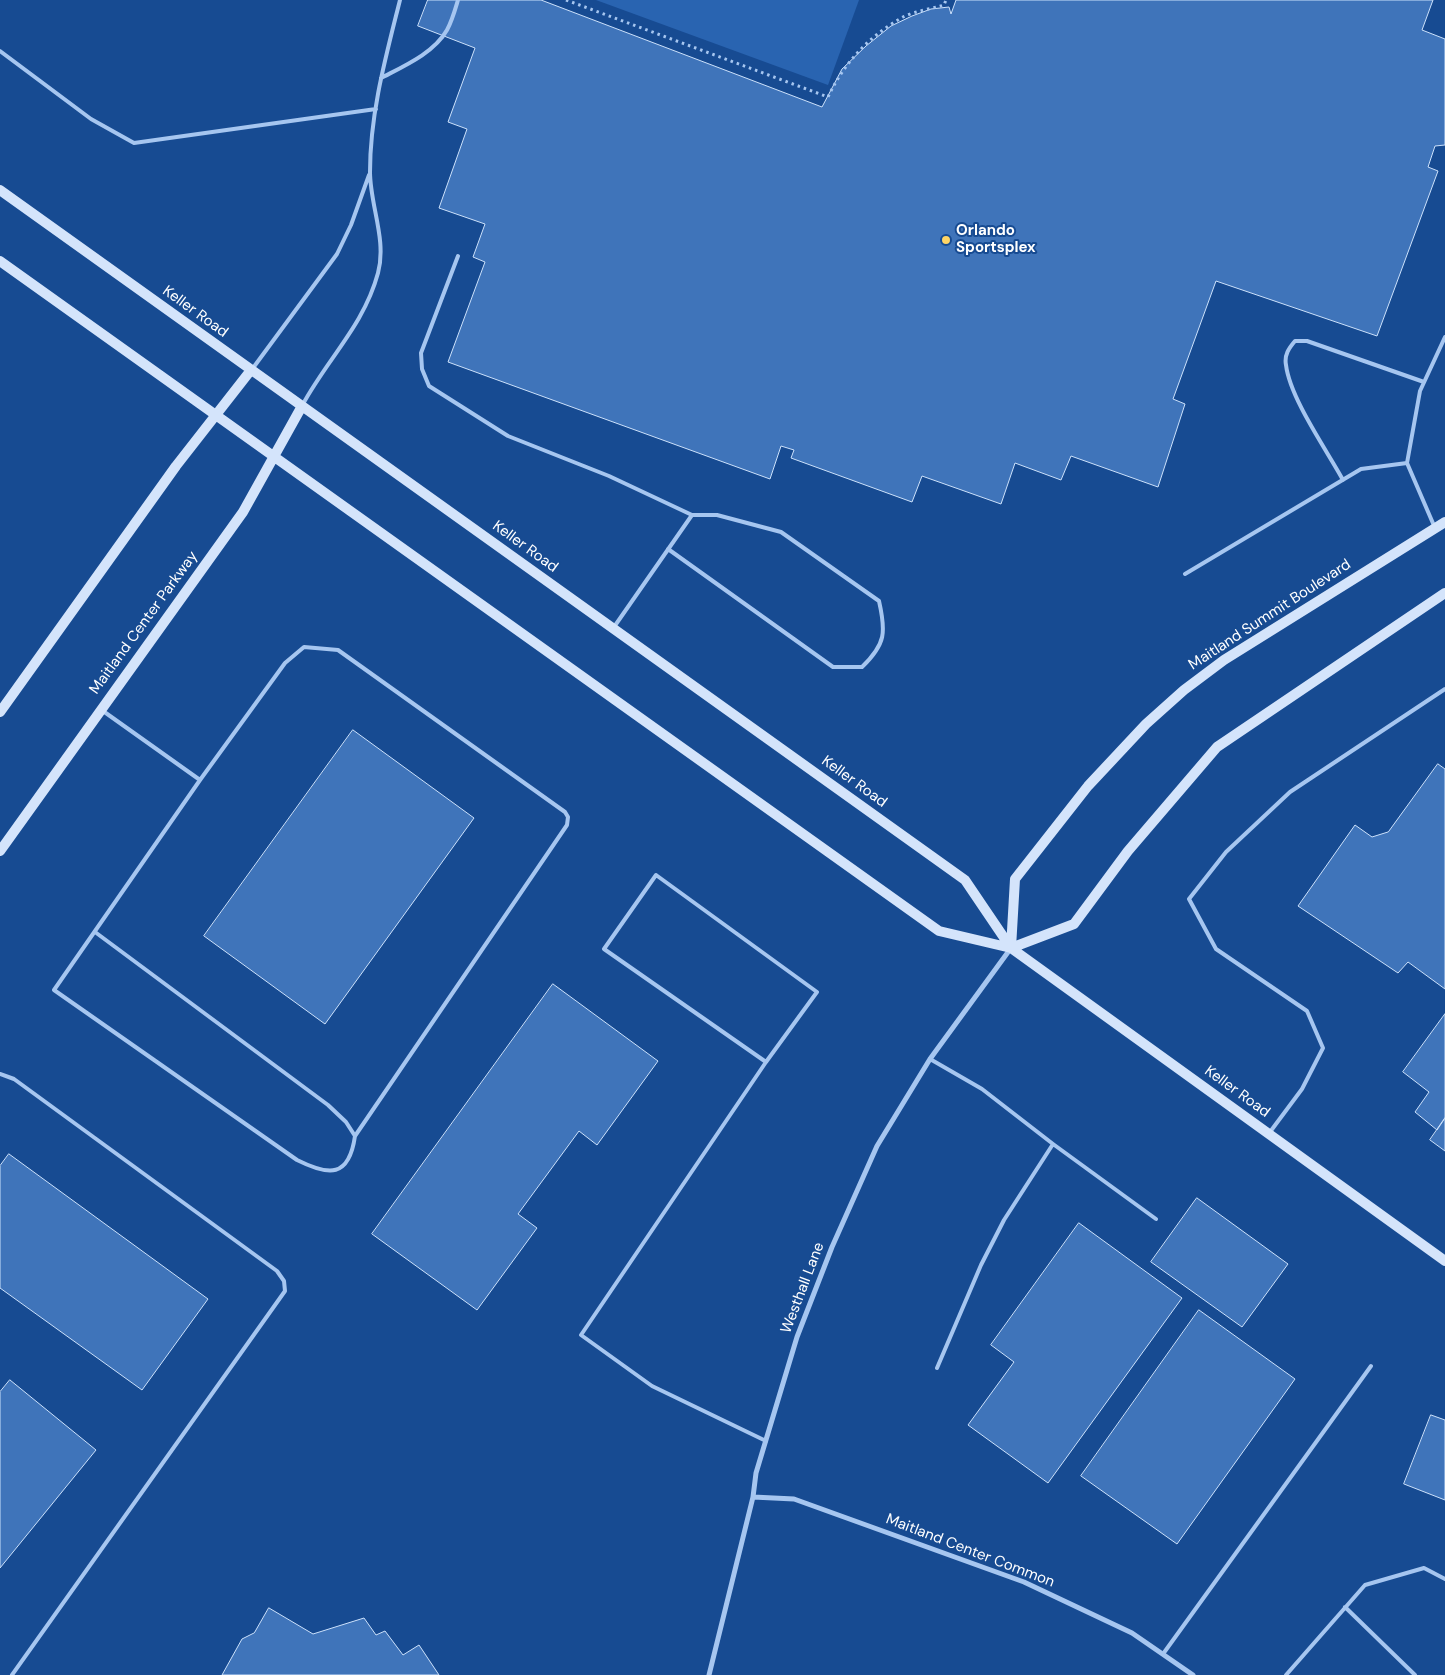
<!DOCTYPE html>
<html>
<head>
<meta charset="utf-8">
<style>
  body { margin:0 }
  canvas { display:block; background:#174b92 }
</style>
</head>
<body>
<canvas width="1445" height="1675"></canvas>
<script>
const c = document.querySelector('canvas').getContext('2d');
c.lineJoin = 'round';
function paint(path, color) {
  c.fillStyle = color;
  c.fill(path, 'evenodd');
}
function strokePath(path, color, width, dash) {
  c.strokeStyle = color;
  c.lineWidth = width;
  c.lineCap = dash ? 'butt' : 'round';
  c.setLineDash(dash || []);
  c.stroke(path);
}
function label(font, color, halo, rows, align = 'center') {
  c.font = font + ' "DM Sans",sans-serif';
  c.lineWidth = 4;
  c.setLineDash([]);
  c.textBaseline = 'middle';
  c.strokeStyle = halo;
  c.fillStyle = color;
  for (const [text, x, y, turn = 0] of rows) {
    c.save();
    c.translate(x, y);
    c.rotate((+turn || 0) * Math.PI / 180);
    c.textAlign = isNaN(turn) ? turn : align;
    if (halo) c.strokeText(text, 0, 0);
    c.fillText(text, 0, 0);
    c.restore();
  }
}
const green = new Path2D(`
  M596,0H859L828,85Z`);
const building = new Path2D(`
  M428,0H541L822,107L842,69L866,46L891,26L912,16L931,9L949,7L951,14L956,0H1433L1422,30L1445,39V145L1435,146L1428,167L1438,171L1377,336L1216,281L1173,399L1185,404L1158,487L1071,456L1061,480L1015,463L1001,504L922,476L912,502L791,458L794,450L781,446L770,479L448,362L485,262L473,257L485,224L439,208L467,129L448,122L475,48L418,26Z
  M353,730L474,818L325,1024L204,936Z
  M1438,764L1445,769V989L1408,962L1398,973L1298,906L1355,825L1372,837L1388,832Z
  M553,984L658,1061L597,1145L579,1131L518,1214L537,1228L477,1310L372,1234Z
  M1445,1014V1118L1437,1130L1415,1112L1429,1092L1403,1072Z
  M1445,1118V1151L1430,1140Z
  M9,1154L208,1299L142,1390L0,1288V1166Z
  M1197,1198L1288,1264L1242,1327L1151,1262Z
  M1079,1223L1182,1298L1048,1483L968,1425L1014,1362L991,1345Z
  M1199,1310L1295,1379L1177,1544L1081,1476Z
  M10,1380L96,1450L0,1568V1392Z
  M1431,1415L1445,1420V1500L1404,1484Z
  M269,1608L313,1634L364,1618L376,1635L385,1631L403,1655L419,1645L439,1675H222L242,1639L254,1633Z`);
const path = new Path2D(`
  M566,0L828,97C844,63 869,36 903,17C915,11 931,9 944,5L946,0`);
const lane = new Path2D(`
  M0,51L91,119L134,143L376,109
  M381,78C404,66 434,53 447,30C452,21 455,10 458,0
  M458,256L421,353L422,369L429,386L508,436L609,476L692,515
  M253,368L337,254L351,225L369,175
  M303,404C328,358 364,325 378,273C387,240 370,205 370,172C370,113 386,56 400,0
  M1343,480C1326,449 1290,398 1286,365C1284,355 1289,348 1295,341H1307L1424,382
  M1435,528L1407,463L1420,391L1445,337
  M1185,574L1361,469L1407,463
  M614,627L692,515H717L781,532L879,601C886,632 886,644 862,667H833L668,549
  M103,711L200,780L285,663L304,647L338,650L565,812L568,817L567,825L355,1136
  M95,932L328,1105L346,1122L355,1136C349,1178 329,1176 297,1160L54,990L200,780
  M930,1059L982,1089L1053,1144L1004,1220L981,1265L937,1368
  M0,1074L14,1079L277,1271L284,1281L285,1291L12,1675
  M1270,1132L1302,1089L1323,1048L1307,1011L1216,949L1189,899L1226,852L1290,792L1445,689
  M1053,1144L1156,1219
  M766,1441L652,1386L581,1335L766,1062L604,949L656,875L817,992L766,1062
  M1345,1607L1415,1675
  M1163,1654L1371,1366
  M1286,1675L1365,1585L1424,1568L1445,1579`);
const street = new Path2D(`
  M753,1497L794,1499L1024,1582L1132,1633L1193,1675
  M709,1675L753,1497L756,1473L797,1337L832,1247L877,1146L930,1059L1011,948`);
const secondary = new Path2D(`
  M0,190L965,880L1011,948L1445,1261
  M0,261L939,931L1011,948
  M0,712L176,466L251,370
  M0,851L243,512L302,406
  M1011,948L1015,879L1088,786L1146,724L1184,690L1224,660L1445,522
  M1011,948L1074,924L1128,851L1217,747L1445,593`);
const markers = [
  [946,240,5,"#ffd565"]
];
const poiNames = [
  ["Orlando",956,231],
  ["Sportsplex",956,248]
];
const streetNames = [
  ["Keller Road",195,312,36],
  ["Keller Road",525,547,36],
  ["Maitland Summit Boulevard",1270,615,-33],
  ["Maitland Center Parkway",144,623,-54],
  ["Keller Road",854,782,36],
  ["Keller Road",1237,1092,36],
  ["Westhall Lane",803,1288,-69],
  ["Maitland Center Common",970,1551,21]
];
paint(green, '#2964b1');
paint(building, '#3f74ba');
strokePath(building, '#cce1fb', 1);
strokePath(path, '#a6c6f0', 3, [2.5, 4]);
strokePath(lane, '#a6c6f0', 4);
strokePath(street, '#a6c6f0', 5);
strokePath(secondary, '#d4e4fb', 10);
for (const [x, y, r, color] of markers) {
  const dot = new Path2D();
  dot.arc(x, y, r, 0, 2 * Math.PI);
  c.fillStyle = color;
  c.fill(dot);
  strokePath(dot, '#174b92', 2);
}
label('bold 15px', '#fff', '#174b92', poiNames, 'left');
label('15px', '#fff', '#174b92', streetNames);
</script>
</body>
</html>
